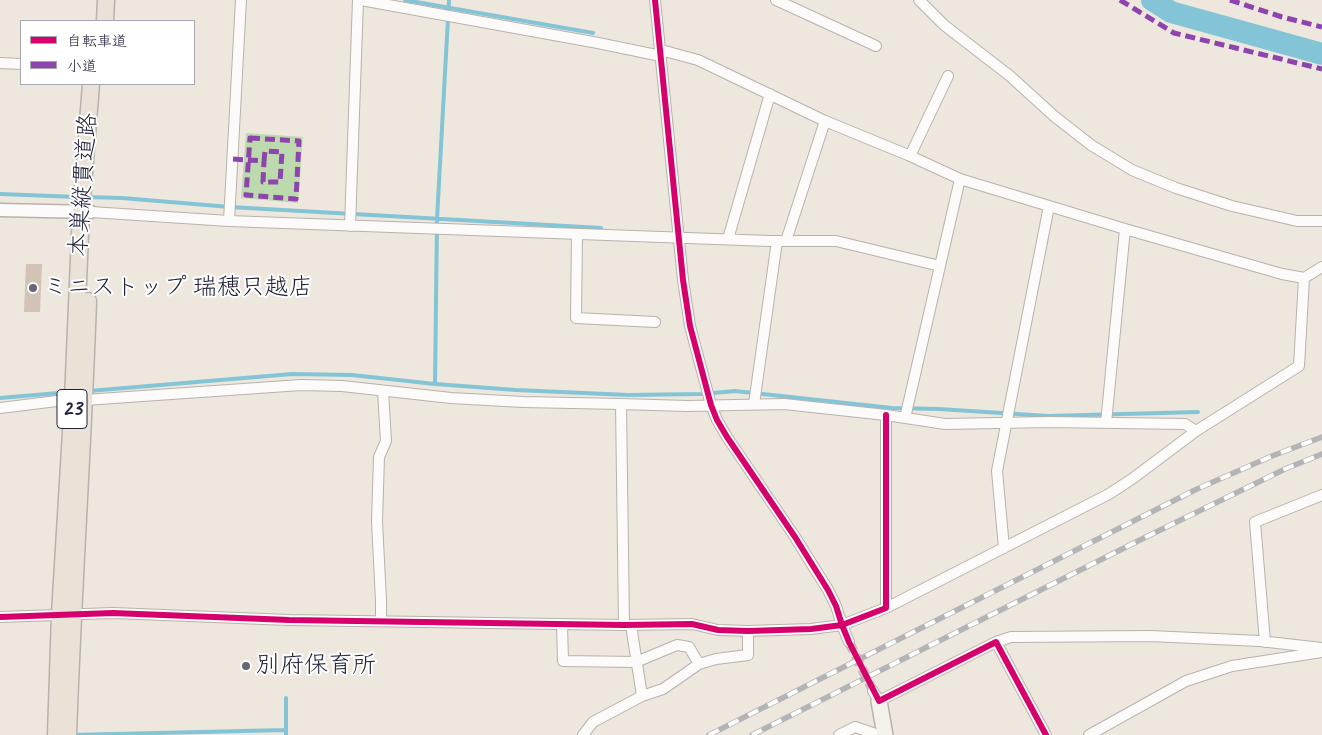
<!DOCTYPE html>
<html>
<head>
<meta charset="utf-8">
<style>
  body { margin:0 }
  #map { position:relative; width:1322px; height:735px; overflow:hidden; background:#eee7dd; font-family:Caveat,"Klee One",sans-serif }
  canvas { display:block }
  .legend { position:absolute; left:20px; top:20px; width:175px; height:65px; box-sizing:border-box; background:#fff; border:1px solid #a7a7b1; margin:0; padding:6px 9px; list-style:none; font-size:15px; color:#22223b }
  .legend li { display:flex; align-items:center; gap:10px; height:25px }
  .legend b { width:25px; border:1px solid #a7a7b1 }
</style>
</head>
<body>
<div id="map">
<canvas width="1322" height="735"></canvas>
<ul class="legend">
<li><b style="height:6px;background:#d6006c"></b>自転車道</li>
<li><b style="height:6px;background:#8e44ad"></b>小道</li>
</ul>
</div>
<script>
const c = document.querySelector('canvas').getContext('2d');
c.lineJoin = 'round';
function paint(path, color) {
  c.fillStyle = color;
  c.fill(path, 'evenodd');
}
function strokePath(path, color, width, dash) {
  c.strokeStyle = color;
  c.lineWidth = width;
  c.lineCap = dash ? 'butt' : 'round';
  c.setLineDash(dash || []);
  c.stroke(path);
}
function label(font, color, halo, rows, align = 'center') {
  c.font = font + ' Caveat,"Klee One",sans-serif';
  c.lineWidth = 4;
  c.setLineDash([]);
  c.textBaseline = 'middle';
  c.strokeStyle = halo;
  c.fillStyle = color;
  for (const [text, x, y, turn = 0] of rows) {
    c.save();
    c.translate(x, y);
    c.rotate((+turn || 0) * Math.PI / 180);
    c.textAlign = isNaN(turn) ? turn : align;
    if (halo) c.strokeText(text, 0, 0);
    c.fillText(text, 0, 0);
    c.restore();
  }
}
const green = new Path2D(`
  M246,133L303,137L298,203L241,198Z`);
const stream = new Path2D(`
  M405,0L593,33
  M0,194L78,197
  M87,197L122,198L230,207L601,228
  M435,384L437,219L449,0
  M89,391L292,374L352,375L435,384L516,390L628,395L702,394L735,391L892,408L939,409L1048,416L1198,412
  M0,398L70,392
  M71,735L286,730
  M286,735V698`);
const river = new Path2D(`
  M1152,0L1171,12L1322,54`);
const building = new Path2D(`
  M26,264H42L40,312H24Z`);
const minorTunnel = new Path2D(`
  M849,642L873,691`);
const minor = new Path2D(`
  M361,0L598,43L661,56
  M655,0L683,280L690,326L711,405L717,420L727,437L795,537L828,590L836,606L842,625L849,642
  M776,0L876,46
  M919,0L944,25L1010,76L1054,116L1091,145L1132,170L1176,188L1232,206L1297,221H1322
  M661,50L698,60L825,121L908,155L960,179L1125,229L1282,274L1304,278L1322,267
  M0,63L21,64
  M910,156L948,76
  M91,212L229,221L769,241H836L940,266
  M229,221L241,0
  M350,226L358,0
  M577,234L576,318L655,322
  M728,239L770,94
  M786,241L825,121
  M754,404L777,241
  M0,408L73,399L85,400L301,385L342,386L451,398L523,402L621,404
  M905,418L960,179
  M1106,423L1125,229
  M1004,548L997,471L1049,206
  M886,608L1109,494L1132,479L1196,431L1299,366L1304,278
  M0,617L113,613L289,620L624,625L692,624L718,630L748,631L811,629L842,625L886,608V415
  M381,621V601L377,521L379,457L386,441L383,391
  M562,624L563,661L636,662L677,645L689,647L699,664
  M624,625L621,404L687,406L784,404L886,415L945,424L1049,422L1185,424L1196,431
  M631,625L642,696
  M996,642L1011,637L1150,636L1260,641L1322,648
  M1265,642L1255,522L1322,495
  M873,691L879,701L996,642L1046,735
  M583,735L593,722L642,696L663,689L699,664L716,659L748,655V631
  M839,735L855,727L873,733
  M1089,735L1186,681L1232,666L1322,652`);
const tertiary = new Path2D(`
  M0,210L91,212`);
const secondary = new Path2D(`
  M879,701L885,735`);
const primary = new Path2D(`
  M105,21L106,0
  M56,735L60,614L73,399L81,212L91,84
  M68,735C73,590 83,446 88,301`);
const rail = new Path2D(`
  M709,735L1197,489L1272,456L1322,437
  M752,735L1146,537L1285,469L1322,454`);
const quiet = new Path2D(`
  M1120,0L1174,33L1322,69
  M1230,0L1282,17L1322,27
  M250,138L299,141L296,199L246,195Z
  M233,159L264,161L265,151L282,152L280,182H263L264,161`);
const cycleway = new Path2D(`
  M655,0L683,280L690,326L711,405L717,420L727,437L795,537L828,590L836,606L842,625L849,642L879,701L996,642L1046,735
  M0,617L113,613L289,620L624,625L692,624L718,630L748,631L811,629L842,625L886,608V415`);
const markers = [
  [33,288,5,"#696774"],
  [246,666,5,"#696774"]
];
const shields = [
  [72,409,30]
];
const shieldNames = [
  ["23",72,409]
];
const streetNames = [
  ["本巣縦貫道路",84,185,-86]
];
const poiNames = [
  ["ミニストップ 瑞穂只越店",43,288],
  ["別府保育所",256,666]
];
paint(green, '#bcdaad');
strokePath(stream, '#83c4d6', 4);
strokePath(river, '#83c4d6', 22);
paint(building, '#d1c3b6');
strokePath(minorTunnel, '#c5c0bd', 10, [10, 5]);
strokePath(minor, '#b7b2ae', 12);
strokePath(tertiary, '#b7b2ae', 15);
strokePath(secondary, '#b7b2ae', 18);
strokePath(primary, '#b7b2ae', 19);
strokePath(minor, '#fcfbfa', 10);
strokePath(tertiary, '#fcfbfa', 12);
strokePath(secondary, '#f5f1eb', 15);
strokePath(primary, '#eae2d6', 16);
strokePath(rail, '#b4b3b5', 5.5);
strokePath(rail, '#fff', 4, [11]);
strokePath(quiet, '#8e44ad', 5, [10, 5]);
strokePath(cycleway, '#d6006c', 6);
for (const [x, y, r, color] of markers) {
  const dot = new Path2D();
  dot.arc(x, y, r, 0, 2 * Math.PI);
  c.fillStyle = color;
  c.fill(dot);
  strokePath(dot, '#fff', 2);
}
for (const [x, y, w] of shields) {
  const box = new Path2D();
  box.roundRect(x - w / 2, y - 19.5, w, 39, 4);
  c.fillStyle = '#fff';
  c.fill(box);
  strokePath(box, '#22223b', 1);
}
label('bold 22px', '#22223b', null, shieldNames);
label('24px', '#22223b', '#fff', streetNames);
label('24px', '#22223b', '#fff', poiNames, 'left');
</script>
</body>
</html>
